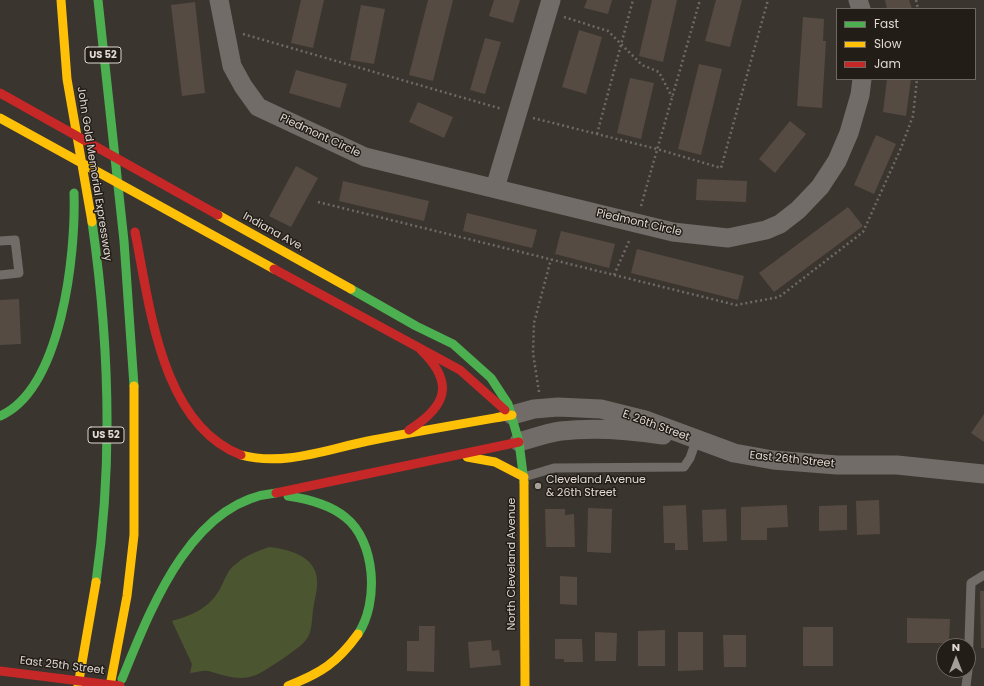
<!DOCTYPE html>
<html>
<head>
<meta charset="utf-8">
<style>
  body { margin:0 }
  #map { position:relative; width:984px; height:686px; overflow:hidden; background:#3b352f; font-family:Poppins,sans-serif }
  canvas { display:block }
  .legend { position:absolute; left:836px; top:8px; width:140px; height:72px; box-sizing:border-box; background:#231d18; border:1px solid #6f6862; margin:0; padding:5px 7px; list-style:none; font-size:12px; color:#e0d8d1 }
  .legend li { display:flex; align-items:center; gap:8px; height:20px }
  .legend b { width:20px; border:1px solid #6f6862 }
  .north { position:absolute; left:936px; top:638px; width:40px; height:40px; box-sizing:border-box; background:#231d18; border:1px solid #6f6862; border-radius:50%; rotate:0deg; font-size:11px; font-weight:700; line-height:16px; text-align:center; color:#e0d8d1 }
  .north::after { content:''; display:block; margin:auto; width:14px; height:18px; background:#a69f98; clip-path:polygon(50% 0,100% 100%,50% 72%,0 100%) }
</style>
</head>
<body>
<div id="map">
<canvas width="984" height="686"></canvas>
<ul class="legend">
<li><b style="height:5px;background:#4caf50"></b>Fast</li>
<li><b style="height:5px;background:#ffc107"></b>Slow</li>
<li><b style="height:5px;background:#c62828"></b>Jam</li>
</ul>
<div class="north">N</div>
</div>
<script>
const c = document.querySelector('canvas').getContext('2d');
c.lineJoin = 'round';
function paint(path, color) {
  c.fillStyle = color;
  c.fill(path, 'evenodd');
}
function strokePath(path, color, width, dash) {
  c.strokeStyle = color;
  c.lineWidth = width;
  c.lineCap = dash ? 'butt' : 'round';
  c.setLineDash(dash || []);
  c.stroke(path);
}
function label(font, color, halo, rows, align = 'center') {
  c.font = font + ' Poppins,sans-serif';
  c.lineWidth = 3;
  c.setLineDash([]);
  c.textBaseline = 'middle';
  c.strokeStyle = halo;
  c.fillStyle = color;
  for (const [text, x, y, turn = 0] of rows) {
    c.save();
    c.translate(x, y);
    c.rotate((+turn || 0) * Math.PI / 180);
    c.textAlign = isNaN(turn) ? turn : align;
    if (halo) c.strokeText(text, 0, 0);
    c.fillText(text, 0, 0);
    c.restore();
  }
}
const green = new Path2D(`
  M269,547C288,549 316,556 317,580C318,589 314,601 313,610C312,619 312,633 306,640C299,649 267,670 256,675C239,682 224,675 208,671C202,670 196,673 190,673L192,664L172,621C193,615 210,608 221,587C225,579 228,569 236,564C244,556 258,551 269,547Z`);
const building = new Path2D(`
  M301,0H324L313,48L291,43Z
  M428,0H453L433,81L409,75Z
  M494,0H520L513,23L489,16Z
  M587,0H612L608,14L584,8Z
  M652,0H677L663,62L639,56Z
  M716,0H742L730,47L705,41Z
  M885,0H909L912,9H887Z
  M195,2L205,93L182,96L171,5Z
  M361,5L385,9L374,64L350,60Z
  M803,17L824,19L823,41H826L822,108L797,106Z
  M579,30L602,37L586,94L562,87Z
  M485,38L501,42L485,94L470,90Z
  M699,64L722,69L701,155L678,149Z
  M296,70L347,84L340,108L289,93Z
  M630,78L654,83L641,139L617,133Z
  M887,79H911L906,116L883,112Z
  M418,102L453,117L444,138L409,122Z
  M790,121L806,134L775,173L759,159Z
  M876,135L896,144L874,194L854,185Z
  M296,166L318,178L291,227L269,216Z
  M697,179L747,181L746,202L696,200Z
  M343,181L429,201L424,221L339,201Z
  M848,207L863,226L774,292L759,273Z
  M467,213L537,230L532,248L463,231Z
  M561,231L615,244L609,268L555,254Z
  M637,249L744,276L738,300L631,273Z
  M19,299L21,344L0,345V300Z
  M984,414V442L971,433Z
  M879,500L880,534L857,535L856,501Z
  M686,505L688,550H675V543H664L663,506Z
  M787,505L788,527L767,528V540H741V507Z
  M847,505V530L819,531V506Z
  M588,508L612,509L611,553L587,552Z
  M545,509H565V515L574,514L575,547H546Z
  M726,509L727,541L703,542L702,510Z
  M560,576L577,577V605L560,604Z
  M980,591H984V648H981Z
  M907,618L950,619L949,643H907Z
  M419,626H435L434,672L407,671V641H419Z
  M803,627H833V666H803Z
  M665,630V666H638V631Z
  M595,632L617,633L616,661H595Z
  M678,632H703V670L678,671Z
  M723,635H746V667H724Z
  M555,639H582L583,662H564V659H555Z
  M491,640L492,651L499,650L501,665L470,668L468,642Z`);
const path = new Path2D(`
  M916,0L918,9
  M564,17L608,31L642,65L659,72L672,97
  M243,34L502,109
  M533,118L657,149L721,168L768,0
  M597,134L633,0
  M318,202L736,305L779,297L863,232L901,148L913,116L917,79
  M641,206L700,0
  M614,275L630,239
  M539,392L533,353L534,323L551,259`);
const lane = new Path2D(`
  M0,241L15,240L19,273L0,275
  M524,477L554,468L684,467L690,458L696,441
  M968,669L971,583L984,575
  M966,686L968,670`);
const street = new Path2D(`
  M219,0L232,66L243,86L258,107L365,157L673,232L728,238L766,230L780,224L798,210L820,187L837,161L849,133L860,95L862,79
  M858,0L861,9
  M495,188L551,0
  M512,415L534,409L558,407L601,409L645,420L734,453L773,460L837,465H897L984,474
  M519,442C533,438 547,433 561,431C594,427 630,430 663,435`);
const fast = new Path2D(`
  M98,0L124,241L134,386
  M92,222C109,340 113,464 96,582
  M351,289L416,326L453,344L491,378L508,404L519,442L524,482
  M0,416C62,389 76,253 74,193
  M288,496C308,499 329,504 345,517C376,541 379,603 358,634
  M122,679C150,611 190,501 276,493`);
const slow = new Path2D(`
  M61,0L67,79L92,222
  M0,118L274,269
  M218,215L351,289
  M241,455C285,467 330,448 373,440C419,431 466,423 512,415
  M467,457L495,462L524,477
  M524,482L525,686
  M78,686L96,582
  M110,686L127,596L134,535V386
  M288,686C321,673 337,663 358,634`);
const jam = new Path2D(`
  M0,93L218,215
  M135,232C150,306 161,424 241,455
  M274,269L460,370L505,410
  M409,430C447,406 455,383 421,350
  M276,493L519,442
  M0,671L120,686`);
const markers = [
  [538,486,4,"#a69f98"]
];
const shields = [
  [103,55,36],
  [106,435,36]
];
const shieldNames = [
  ["US 52",103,55],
  ["US 52",106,435]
];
const streetNames = [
  ["Piedmont Circle",320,136,25],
  ["John Gold Memorial Expressway",94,174,81],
  ["Piedmont Circle",639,223,13],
  ["Indiana Ave.",273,232,29],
  ["E. 26th Street",656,426,20],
  ["East 26th Street",792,460,6],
  ["North Cleveland Avenue",512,564,-90],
  ["East 25th Street",62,666,7]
];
const poiNames = [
  ["Cleveland Avenue",546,480],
  ["& 26th Street",546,493]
];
paint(green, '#4b5631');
paint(building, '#554b42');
strokePath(path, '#6f6a65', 2.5, [2, 3]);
strokePath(lane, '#726c68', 9);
strokePath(street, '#726c68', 19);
strokePath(fast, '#4caf50', 9);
strokePath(slow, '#ffc107', 9);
strokePath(jam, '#c62828', 9);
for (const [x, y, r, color] of markers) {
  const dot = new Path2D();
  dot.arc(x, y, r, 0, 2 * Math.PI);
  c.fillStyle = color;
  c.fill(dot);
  strokePath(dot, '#231d18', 1.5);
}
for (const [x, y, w] of shields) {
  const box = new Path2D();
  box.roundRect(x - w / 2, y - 8, w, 16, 3);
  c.fillStyle = '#231d18';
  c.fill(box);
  strokePath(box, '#e0d8d1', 1);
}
label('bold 10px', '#e0d8d1', null, shieldNames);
label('11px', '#e0d8d1', '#231d18', streetNames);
label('11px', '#e0d8d1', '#231d18', poiNames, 'left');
</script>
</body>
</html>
